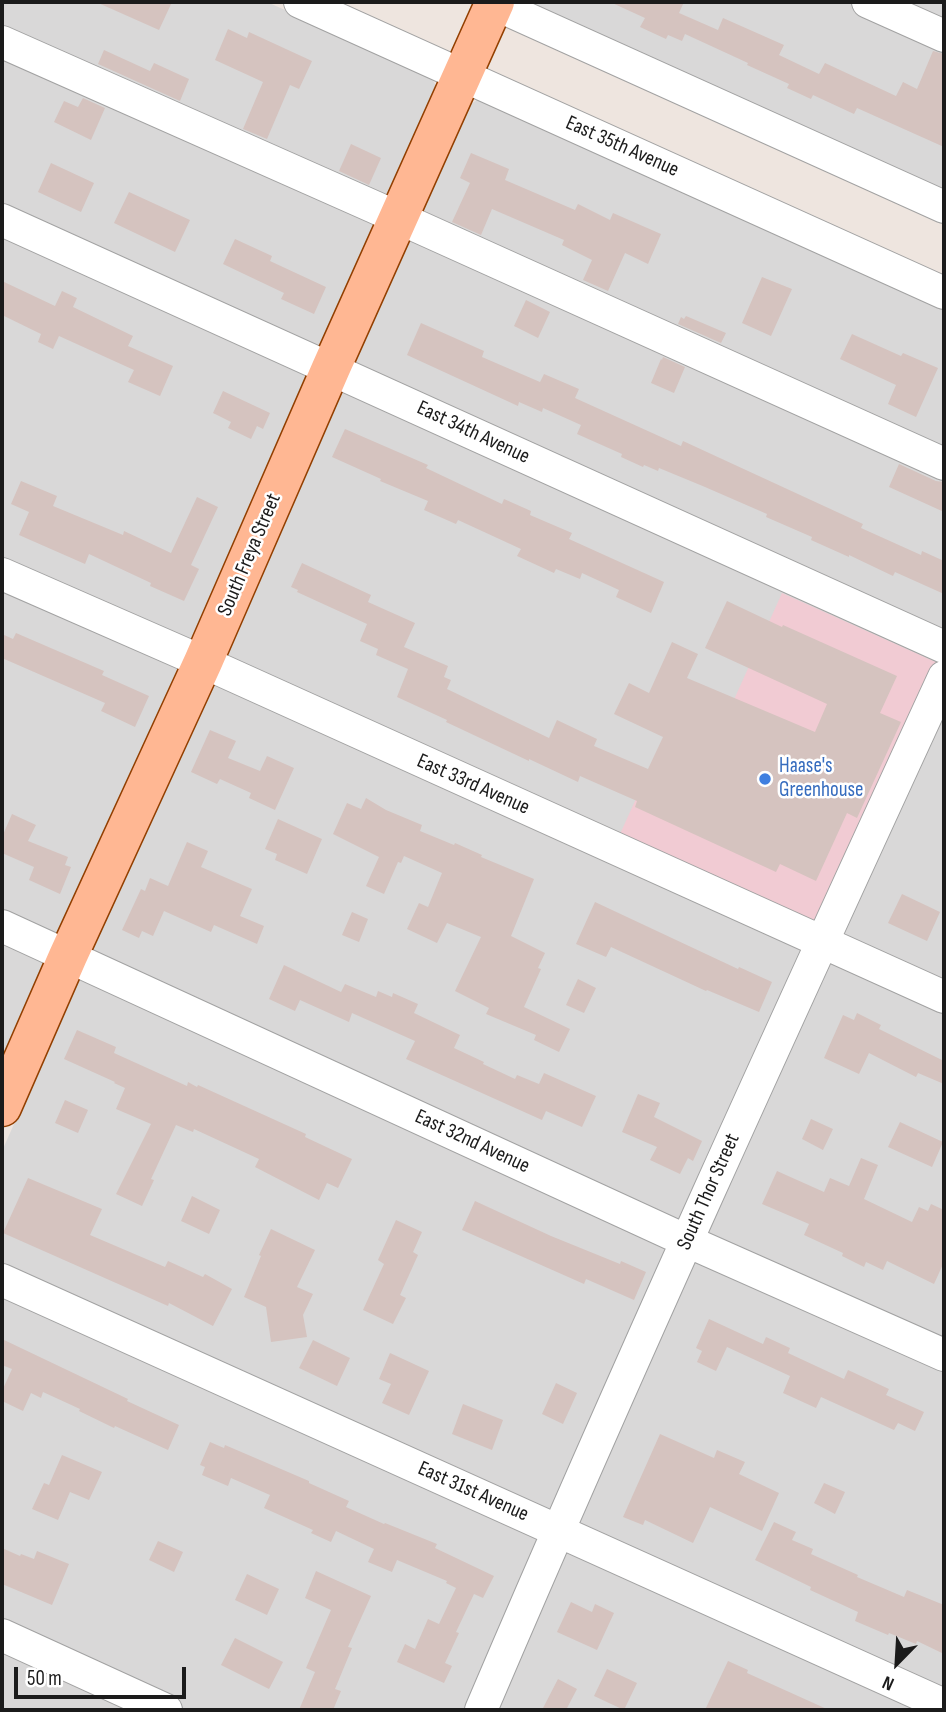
<!DOCTYPE html>
<html>
<head>
<meta charset="utf-8">
<style>
  body { margin:0 }
  #map { position:relative; width:946px; height:1712px; overflow:hidden; background:#eee5df; font-family:"Sofia Sans Condensed",sans-serif }
  canvas { display:block }
  .frame { position:absolute; inset:0; border:4px solid #1b1b1b; pointer-events:none }
  .north { position:absolute; left:862px; top:1628px; width:70px; height:70px; -webkit-text-stroke:5px #fff; paint-order:stroke; rotate:204deg; font-size:19px; font-weight:700; line-height:28px; text-align:center; color:#1b1b1b }
  .north::after { content:''; display:block; margin:auto; width:24px; height:32px; background:#1b1b1b; clip-path:polygon(50% 0,100% 100%,50% 72%,0 100%) }
  .scale { position:absolute; left:14px; top:1667px; width:172px; height:32px; box-sizing:border-box; border:4px solid #1b1b1b; border-top:0; padding-left:9px; font-size:21px; line-height:24px; white-space:nowrap; color:#1b1b1b; -webkit-text-stroke:5px #fff; paint-order:stroke }
</style>
</head>
<body>
<div id="map">
<canvas width="946" height="1712"></canvas>
<div class="frame"></div>
<div class="north">N</div>
<div class="scale">50 m</div>
</div>
<script>
const c = document.querySelector('canvas').getContext('2d');
c.lineJoin = 'round';
function paint(path, color) {
  c.fillStyle = color;
  c.fill(path, 'evenodd');
}
function strokePath(path, color, width, dash) {
  c.strokeStyle = color;
  c.lineWidth = width;
  c.lineCap = dash ? 'butt' : 'round';
  c.setLineDash(dash || []);
  c.stroke(path);
}
function label(font, color, halo, rows, align = 'center') {
  c.font = font + ' "Sofia Sans Condensed",sans-serif';
  c.lineWidth = 5;
  c.setLineDash([]);
  c.textBaseline = 'middle';
  c.strokeStyle = halo;
  c.fillStyle = color;
  for (const [text, x, y, turn = 0] of rows) {
    c.save();
    c.translate(x, y);
    c.rotate((+turn || 0) * Math.PI / 180);
    c.textAlign = isNaN(turn) ? turn : align;
    if (halo) c.strokeText(text, 0, 0);
    c.fillText(text, 0, 0);
    c.restore();
  }
}
const residential = new Path2D(`
  M2,2H267L426,73L434,82L438,92L2,1074Z
  M523,2H944V197Z
  M477,100H485L944,307V1710H2V1151L465,111L471,104Z`);
const commercial = new Path2D(`
  M782,593L938,663L819,923L620,834L679,704L723,724Z`);
const building = new Path2D(`
  M96,2H172L159,30Z
  M610,2H684L679,13L718,30L723,18L784,45L779,55L819,74L825,63L896,96L903,82L917,89L933,51L944,54V147L857,108L854,114L813,95L811,99L787,88L789,84L747,65L748,63L685,34L682,41L668,35L666,39L640,27L645,18Z
  M228,29L247,38L249,32L312,61L299,89L290,85L267,139L243,129L263,82L215,60Z
  M104,50L150,71L154,63L189,79L180,101L98,64Z
  M83,98L105,108L91,140L54,122L64,101L78,107Z
  M351,144L381,158L369,185L339,171Z
  M471,153L509,169L505,180L575,210L578,204L610,220L613,213L661,234L648,264L625,253L608,291L583,280L592,260L562,245L564,240L492,209L481,235L452,222L470,183L460,178Z
  M51,163L94,183L81,212L38,192Z
  M129,192L190,220L175,252L114,223Z
  M235,239L272,256L270,261L326,287L314,314L281,299L284,293L223,264Z
  M762,277L792,289L771,336L742,323Z
  M2,281L55,306L62,291L77,298L73,307L133,336L128,346L173,366L160,396L128,382L134,370L59,336L53,349L38,342L41,334L2,315Z
  M526,300L550,312L538,338L514,326Z
  M686,316L726,333L721,343L678,324L681,317L684,319Z
  M421,323L484,351L482,357L540,382L544,374L579,389L575,398L681,446L683,441L863,524L861,528L921,555L922,551L944,561V594L895,572L893,576L849,555V557L811,540L812,537L766,517L767,514L705,487L659,468L658,471L644,465L643,467L621,457L622,454L577,434L581,425L543,408L542,412L519,402L518,406L407,355Z
  M852,334L901,356L903,353L938,368L916,417L888,404L896,385L840,359Z
  M663,357L685,367L674,393L651,383L661,359L662,360Z
  M223,391L270,413L263,429L257,426L251,439L228,428L231,422L213,413Z
  M345,429L428,465L426,468L502,504L504,499L531,511L530,515L572,533L569,539L664,582L651,613L616,597L619,590L582,573L580,579L556,569L554,573L517,556L521,549L458,520L456,524L424,510L428,501L380,481L381,479L332,457Z
  M899,464L936,481L944,482V512L889,487Z
  M21,481L57,496L53,506L123,535L124,531L171,553L197,497L218,507L191,565L199,569L184,601L150,586L151,583L89,554L85,564L19,535L29,512L11,504Z
  M302,563L371,595L368,602L415,623L404,647L448,666L444,677L451,680L447,689L549,738L557,720L597,739L594,746L648,769L663,737L614,714L629,683L649,693L672,642L698,654L687,678L815,732L827,704L705,648L727,601L782,627L783,625L897,676L880,713L901,722L857,818L847,813L816,881L780,864L776,872L635,807L637,801L580,776L578,782L529,759V761L446,722L447,720L397,697L408,669L376,655L378,649L360,641L367,624L297,592L298,590L291,587Z
  M16,633L104,671L102,675L149,696L135,727L101,711L105,703L2,658V634L13,639Z
  M210,730L236,741L228,758L260,771L267,756L294,768L275,810L249,798L251,793L220,779L217,784L191,772Z
  M366,798L386,810L422,825L420,831L454,845L455,843L482,855L481,857L534,879L511,936L545,953L538,968L541,969L524,1007L570,1029L559,1052L534,1040L536,1035L486,1014L489,1008L455,991L481,937L447,923L437,943L407,929L419,903L428,907L442,873L404,856L401,863L398,862L384,894L366,886L379,857L333,834L347,803L361,809Z
  M12,814L36,825L28,841L68,857L65,865L71,867L60,894L29,880L34,867L2,853V837Z
  M278,819L322,839L307,874L275,860L277,854L265,849Z
  M187,842L208,851L201,867L252,889L240,916L264,926L257,944L214,925L211,932L164,911L153,936L142,931L139,938L122,930L141,889L145,891L150,878L168,886Z
  M902,894L940,912L927,941L888,923Z
  M595,902L738,969L739,967L772,982L759,1012L707,990L706,991L611,947L606,957L576,944Z
  M352,912L368,919L359,942L342,935Z
  M284,965L341,992L345,984L376,997L378,991L392,997L393,993L418,1004L414,1013L460,1035L454,1048L484,1062L483,1064L515,1079L517,1075L539,1084L544,1073L596,1096L582,1127L546,1111L542,1120L406,1059L415,1041L352,1013L349,1022L300,1000L295,1011L269,999Z
  M578,979L596,988L584,1013L566,1005Z
  M857,1013L881,1025L879,1029L944,1061V1084L918,1073L916,1077L869,1053L859,1074L824,1058L843,1015L854,1020Z
  M77,1030L116,1047L114,1053L187,1086L188,1082L197,1087L198,1085L306,1134L305,1137L352,1159L338,1188L327,1183L319,1200L255,1167L259,1159L194,1129L193,1132L176,1125L151,1179L154,1180L142,1206L116,1194L151,1124L116,1109L125,1088L114,1083L115,1082L64,1059Z
  M638,1094L660,1103L654,1117L702,1141L693,1161L688,1158L680,1174L650,1160L657,1147L622,1132Z
  M65,1100L88,1110L78,1133L55,1123Z
  M811,1119L833,1129L823,1150L802,1139Z
  M900,1122L943,1142L932,1167L888,1147Z
  M861,1158L878,1165L864,1199L912,1222L919,1207L928,1211L931,1204L944,1210V1262L934,1284L887,1261L883,1270L866,1262L864,1267L842,1256L843,1253L804,1235L809,1224L762,1204L777,1171L824,1192L830,1178L849,1186Z
  M28,1178L102,1209L90,1235L165,1267L168,1261L203,1277L205,1274L232,1289L213,1326L169,1303L168,1306L3,1233Z
  M192,1196L220,1210L209,1234L181,1221Z
  M475,1201L551,1236L620,1264L621,1261L646,1272L634,1300L586,1279L584,1284L462,1230Z
  M396,1220L422,1232L413,1252L418,1255L400,1295L406,1298L393,1324L363,1310L384,1264L378,1260Z
  M271,1229L315,1250L297,1287L313,1294L303,1315L307,1337L271,1342L266,1307L244,1297L261,1256L259,1255Z
  M709,1319L763,1344L766,1337L790,1348L788,1353L844,1379L848,1370L889,1389L886,1395L924,1412L915,1431L898,1423L894,1430L821,1397L816,1408L783,1393L790,1376L727,1347L716,1371L697,1362L702,1351L696,1348Z
  M2,1339L128,1399L127,1401L179,1425L168,1450L115,1426L114,1428L79,1411L80,1409L43,1392L41,1398L31,1393L23,1411L2,1401V1391L12,1369L2,1365Z
  M313,1340L350,1358L337,1386L299,1368Z
  M390,1353L429,1371L409,1415L382,1403L391,1384L379,1379Z
  M556,1383L577,1393L563,1424L542,1414Z
  M463,1404L503,1420L492,1450L452,1434Z
  M660,1434L714,1458L717,1450L745,1462L739,1474L779,1493L762,1531L710,1507L693,1543L645,1520L643,1525L623,1517Z
  M210,1442L224,1448L225,1445L309,1481V1483L349,1501L346,1507L384,1524L385,1523L437,1544L435,1548L494,1576L483,1598L474,1594L456,1632L459,1633L445,1663L452,1666L444,1683L397,1662L405,1644L415,1649L428,1619L439,1624L456,1588L446,1583L447,1581L397,1560L392,1572L368,1562L374,1549L336,1531L331,1542L311,1533L313,1530L264,1508L270,1495L231,1478L228,1486L202,1475L205,1467L200,1465Z
  M62,1455L102,1472L89,1500L70,1492L58,1520L32,1509L44,1483L49,1485Z
  M824,1483L845,1492L835,1514L814,1503Z
  M774,1522L796,1532L792,1540L813,1549L811,1554L858,1575L857,1577L904,1597L907,1590L944,1605V1654L917,1641L916,1644L889,1633L888,1635L855,1621L858,1612L810,1590L811,1587L755,1560Z
  M158,1541L183,1552L174,1572L149,1560Z
  M2,1548L20,1556L21,1554L34,1559L37,1551L69,1564L52,1605L2,1584Z
  M316,1571L371,1596L348,1647L352,1648L335,1689L341,1691L333,1710H299L315,1672L306,1668L331,1610L305,1598Z
  M247,1574L279,1589L267,1615L235,1600Z
  M571,1602L592,1612L595,1604L614,1613L597,1650L557,1632Z
  M235,1638L283,1662L269,1689L221,1665Z
  M728,1661L748,1670L747,1673L829,1710H705Z
  M607,1669L637,1683L624,1710L594,1696Z
  M558,1679L577,1689L566,1710H542Z`);
const minor = new Path2D(`
  M300,2L944,293
  M490,2L944,207
  M868,2L944,36
  M2,42L399,218L944,464
  M2,220L944,647
  M2,574L203,662L944,997
  M2,926L687,1241L944,1355
  M2,1280L944,1705
  M2,1635L166,1710
  M481,1710C629,1363 786,1020 944,677`);
const major = new Path2D(`
  M2,1107L68,956L203,662L331,368L495,2`);
const markers = [
  [765,779,7,"#3f7fe0"]
];
const streetNames = [
  ["East 35th Avenue",622,147,24],
  ["East 34th Avenue",473,433,25],
  ["South Freya Street",250,555,-67],
  ["East 33rd Avenue",473,785,24],
  ["East 32nd Avenue",472,1142,25],
  ["South Thor Street",709,1192,-66],
  ["East 31st Avenue",473,1492,24]
];
const shopNames = [
  ["Haase's",779,767],
  ["Greenhouse",779,791]
];
paint(residential, '#d9d8d8');
paint(commercial, '#f1cbd3');
paint(building, '#d5c3bf');
strokePath(minor, '#a2a2a2', 34);
strokePath(major, '#923f00', 41);
strokePath(minor, '#fff', 32);
strokePath(major, '#ffb793', 38);
for (const [x, y, r, color] of markers) {
  const dot = new Path2D();
  dot.arc(x, y, r, 0, 2 * Math.PI);
  c.fillStyle = color;
  c.fill(dot);
  strokePath(dot, '#fff', 2.5);
}
label('21px', '#1b1b1b', '#fff', streetNames);
label('21px', '#366cbe', '#fff', shopNames, 'left');
</script>
</body>
</html>
